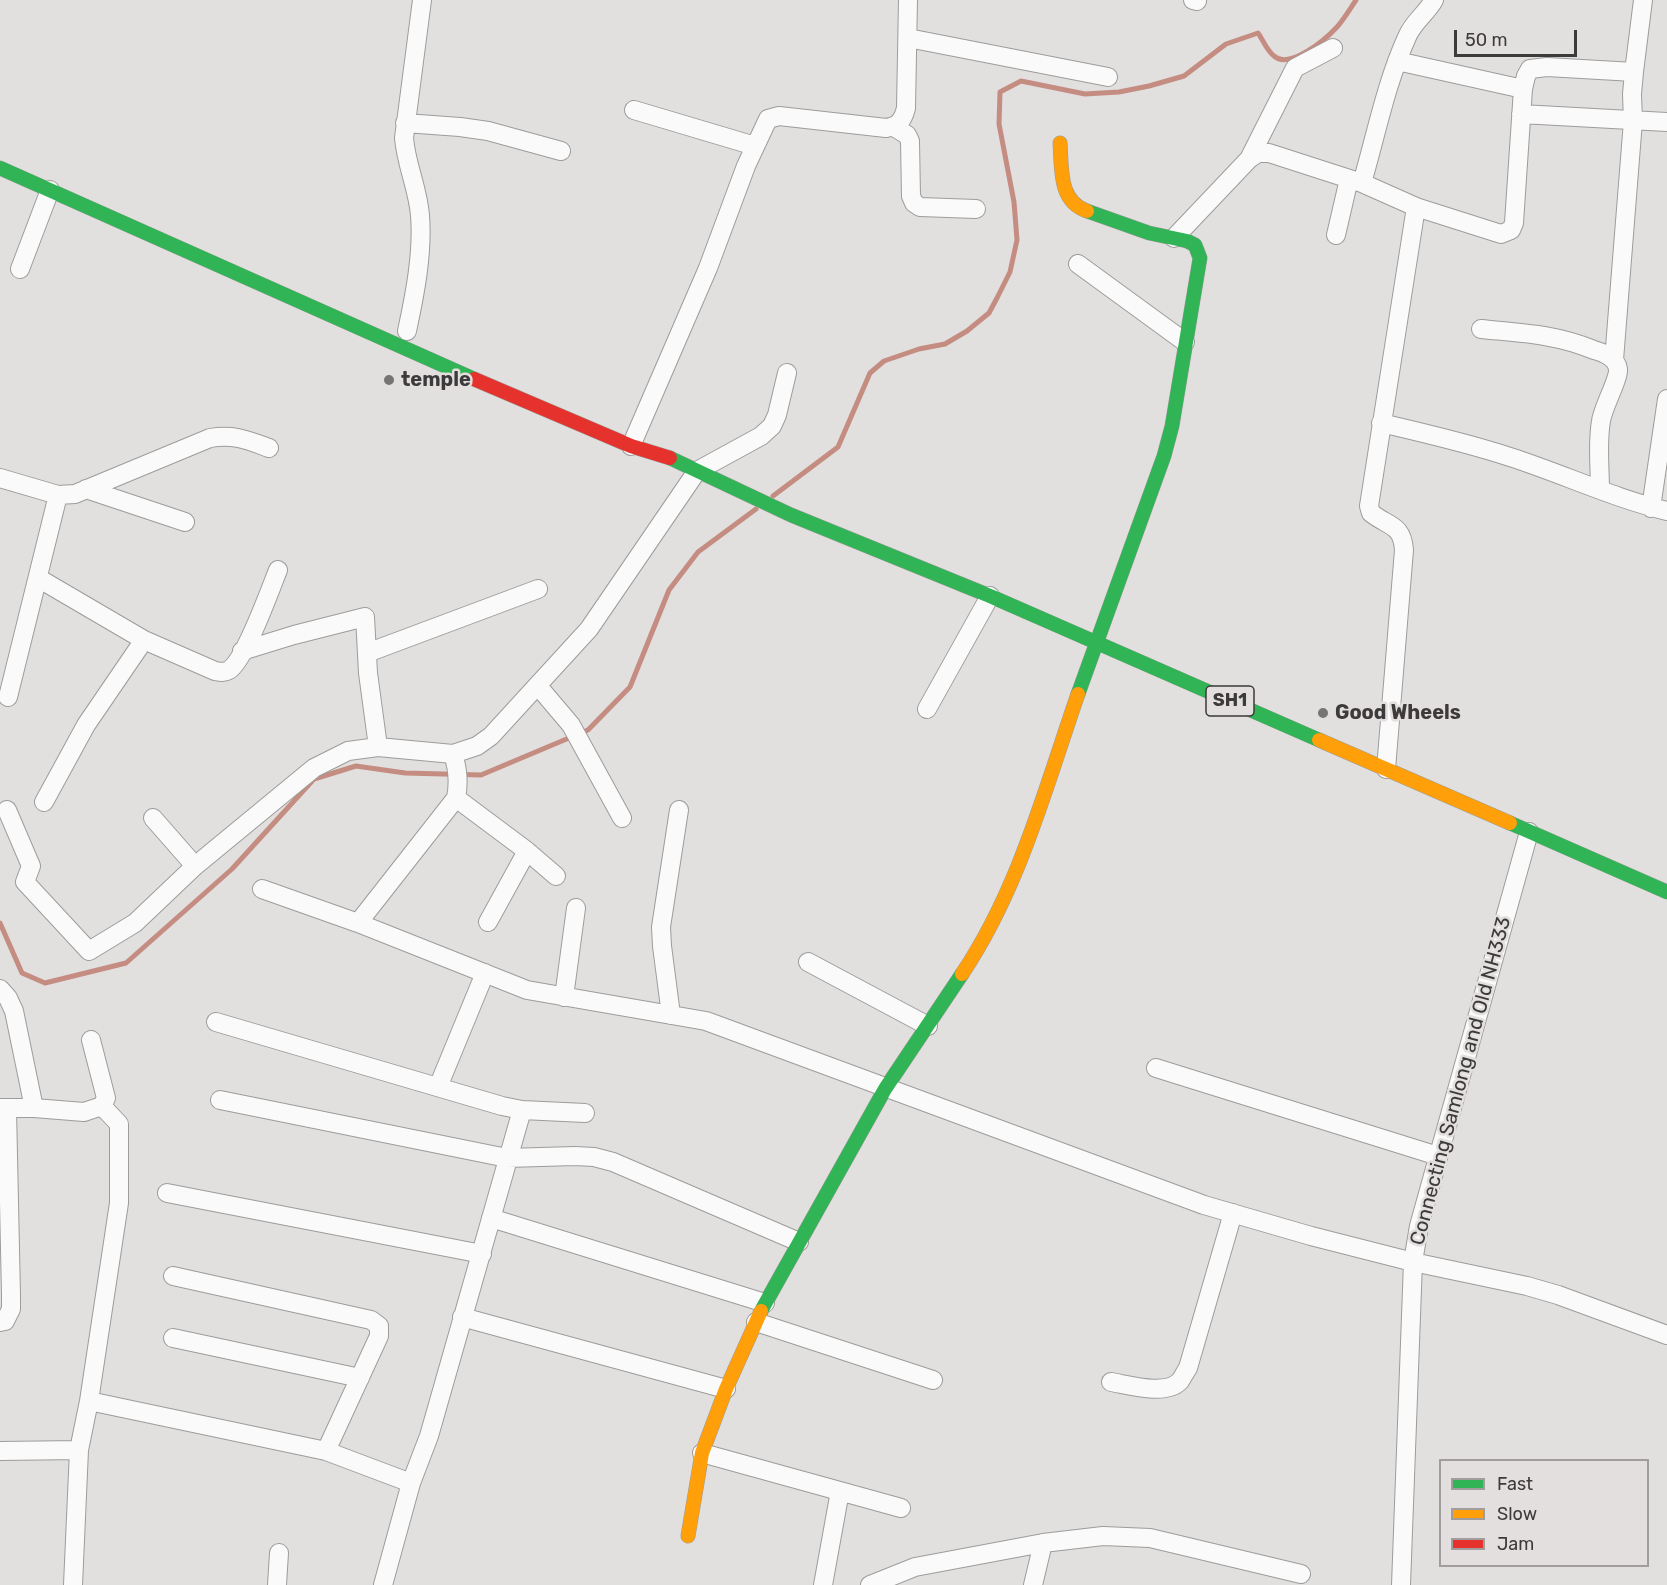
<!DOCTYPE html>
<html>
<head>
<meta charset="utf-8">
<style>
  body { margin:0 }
  #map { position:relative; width:1667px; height:1585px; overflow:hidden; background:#e1e0df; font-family:Rubik,sans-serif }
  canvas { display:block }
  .legend { position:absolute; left:1439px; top:1459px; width:210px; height:108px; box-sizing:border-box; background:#e2dfde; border:2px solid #a09d9c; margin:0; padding:8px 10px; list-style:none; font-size:18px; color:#3c3a3a }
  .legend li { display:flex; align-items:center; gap:12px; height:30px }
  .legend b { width:30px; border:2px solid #a09d9c }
  .scale { position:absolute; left:1454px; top:30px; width:123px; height:27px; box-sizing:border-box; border:3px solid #3c3a3a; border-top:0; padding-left:8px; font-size:18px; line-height:21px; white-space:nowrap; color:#3c3a3a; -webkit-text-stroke:4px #e2dfde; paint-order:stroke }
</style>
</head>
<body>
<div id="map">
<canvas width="1667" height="1585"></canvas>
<ul class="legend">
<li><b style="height:8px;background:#30b455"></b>Fast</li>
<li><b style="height:8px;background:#ff9f0a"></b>Slow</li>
<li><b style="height:8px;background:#e5322d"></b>Jam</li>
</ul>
<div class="scale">50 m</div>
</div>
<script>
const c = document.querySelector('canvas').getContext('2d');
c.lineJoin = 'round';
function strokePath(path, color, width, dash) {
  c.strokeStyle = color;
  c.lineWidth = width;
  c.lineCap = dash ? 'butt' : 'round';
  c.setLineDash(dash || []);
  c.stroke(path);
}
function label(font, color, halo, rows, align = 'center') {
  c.font = font + ' Rubik,sans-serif';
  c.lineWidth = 5;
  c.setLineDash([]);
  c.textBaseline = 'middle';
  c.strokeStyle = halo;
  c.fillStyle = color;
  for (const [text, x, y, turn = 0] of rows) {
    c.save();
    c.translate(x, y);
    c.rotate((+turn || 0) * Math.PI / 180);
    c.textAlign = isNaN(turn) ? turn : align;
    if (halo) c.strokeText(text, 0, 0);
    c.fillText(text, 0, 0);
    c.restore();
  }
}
const stream = new Path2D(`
  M773,496L838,447L870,373L884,361L919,349L945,344L967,331L989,313L997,298L1010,272L1017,240L1014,202L999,124L1000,92L1021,81L1085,94L1119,92L1149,86L1184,76L1226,44L1258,33C1263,40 1267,51 1274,56C1290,70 1326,39 1337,27C1344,19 1350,9 1356,0
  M0,923L22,973L45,983L126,963L232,869L314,779L356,766L405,773L481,775L588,730L630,687L669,590L698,552L756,509`);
const street = new Path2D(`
  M1193,0L1197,1
  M908,38L1108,77
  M1397,61L1523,89
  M1634,72L1643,0
  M634,110L755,146
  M1521,114L1667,122
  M405,123L460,127L488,131L561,151
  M894,127L907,135L910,141L911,196L914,203L920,207L976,209
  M1249,159L1295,68L1333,48
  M1362,183C1376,135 1386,83 1407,37C1413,22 1426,14 1434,0
  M1416,207L1501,234L1511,230L1514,223L1523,89L1526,76L1530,69L1547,67L1634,72L1632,94L1633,121L1614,360
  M1336,235L1349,179
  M1174,238L1249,159L1258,153H1269L1362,183L1416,207L1369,506L1371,513C1389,527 1402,524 1404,550L1386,769
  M1078,264L1185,342
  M20,269L50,190
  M1481,329C1521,333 1556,334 1594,350C1604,353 1616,357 1618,369C1619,379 1603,407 1601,421C1597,444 1600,468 1600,490
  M407,331C415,294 423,253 420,215C418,189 406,164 404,138L422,0
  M1381,423C1424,433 1468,443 1510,457C1563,474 1613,498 1667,511
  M631,446L708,268L746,166L768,119L779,116L886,128C899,126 903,120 906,108L908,0
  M0,478L58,495L75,494L210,438C234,434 247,440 269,448
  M86,489L185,522
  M1651,508L1667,399
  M38,578L144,640L215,671C220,672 224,673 229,670C245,660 270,590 278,570
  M242,651L294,635L365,617L368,673L378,747
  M367,653L538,589
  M538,686L571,725L622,818
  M8,697L58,495
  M927,709L990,596
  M456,798L527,851L556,876
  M44,802L86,725L144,640
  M7,810L31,866L25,882L89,951L135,923L195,866L314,768L348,751L378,747L453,754L477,746L491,736L589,629L697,471L761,436L772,426L777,415L787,373
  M153,818L195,866
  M262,889L358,923L527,990L706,1021L1204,1205L1311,1236L1413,1262L1527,1286L1558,1295L1667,1335
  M488,922L527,851
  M358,923L456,798C459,783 458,769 453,754
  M808,962L928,1026
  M0,989L8,998L14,1011L34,1108
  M564,997L576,908
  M671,1015L662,946L661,927L679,810
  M216,1022L502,1106L522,1110L585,1113
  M1156,1068L1438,1156
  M438,1087L485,973
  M220,1100L507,1158L575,1156L594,1157L613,1162L799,1242
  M0,1108H34L84,1112L102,1106L106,1098L91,1040
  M167,1193L482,1254
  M491,1218L765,1303
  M173,1276L371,1320L379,1326V1336L326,1451
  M462,1317L726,1389
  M0,1322L5,1321L11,1309V1295L7,1109
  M756,1322L933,1380
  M173,1338L360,1378
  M1111,1382C1129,1385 1166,1396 1180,1381C1183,1377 1185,1372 1188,1368L1233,1213
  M89,1401L326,1451L411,1483
  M0,1451L79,1450L89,1401L119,1203V1124L102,1106
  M702,1453L901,1508
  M73,1585L79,1450
  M277,1585L279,1553
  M383,1585L411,1483L429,1436L522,1110
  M823,1585L840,1491
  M870,1585L915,1567L1043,1543L1103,1536L1150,1538L1301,1574
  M1033,1585L1043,1543
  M1401,1585L1413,1262L1419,1226L1529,832`);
const fast = new Path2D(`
  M0,168L474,379
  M670,458L791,515L990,596L1319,740
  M1078,694L1164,456L1172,426L1200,258L1195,245L1187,241L1149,233L1087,211
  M1510,823L1667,892
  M761,1311L885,1089L962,974`);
const slow = new Path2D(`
  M1060,143C1062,168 1058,201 1087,211
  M1319,740L1510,823
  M962,974C1019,889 1045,789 1078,694
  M688,1536L702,1453L726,1389L761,1311`);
const jam = new Path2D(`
  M474,379L631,446L670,458`);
const markers = [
  [389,380,6,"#767474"],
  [1323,713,6,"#767474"]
];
const shields = [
  [1230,701,48]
];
const shieldNames = [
  ["SH1",1230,701]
];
const poiNames = [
  ["temple",401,380],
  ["Good Wheels",1335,713]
];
const streetNames = [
  ["Connecting Samlong and Old NH333",1461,1081,-75]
];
strokePath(stream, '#c58d82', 5);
strokePath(street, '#9d9c9b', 20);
strokePath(fast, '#9d9c9b', 15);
strokePath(slow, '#9d9c9b', 15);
strokePath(jam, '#9d9c9b', 15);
strokePath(street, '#fafafa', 18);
strokePath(fast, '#30b455', 14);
strokePath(slow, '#ff9f0a', 14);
strokePath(jam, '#e5322d', 14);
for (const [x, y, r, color] of markers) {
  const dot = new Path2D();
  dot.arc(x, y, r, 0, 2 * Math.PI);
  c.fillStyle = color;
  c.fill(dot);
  strokePath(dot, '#e2dfde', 2);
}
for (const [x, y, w] of shields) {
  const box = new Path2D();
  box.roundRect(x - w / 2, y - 15, w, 30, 4.5);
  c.fillStyle = '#e2dfde';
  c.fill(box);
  strokePath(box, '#3c3a3a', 1.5);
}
label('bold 18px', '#3c3a3a', null, shieldNames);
label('bold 20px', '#3c3a3a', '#e2dfde', poiNames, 'left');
label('20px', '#3c3a3a', '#e2dfde', streetNames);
</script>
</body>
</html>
